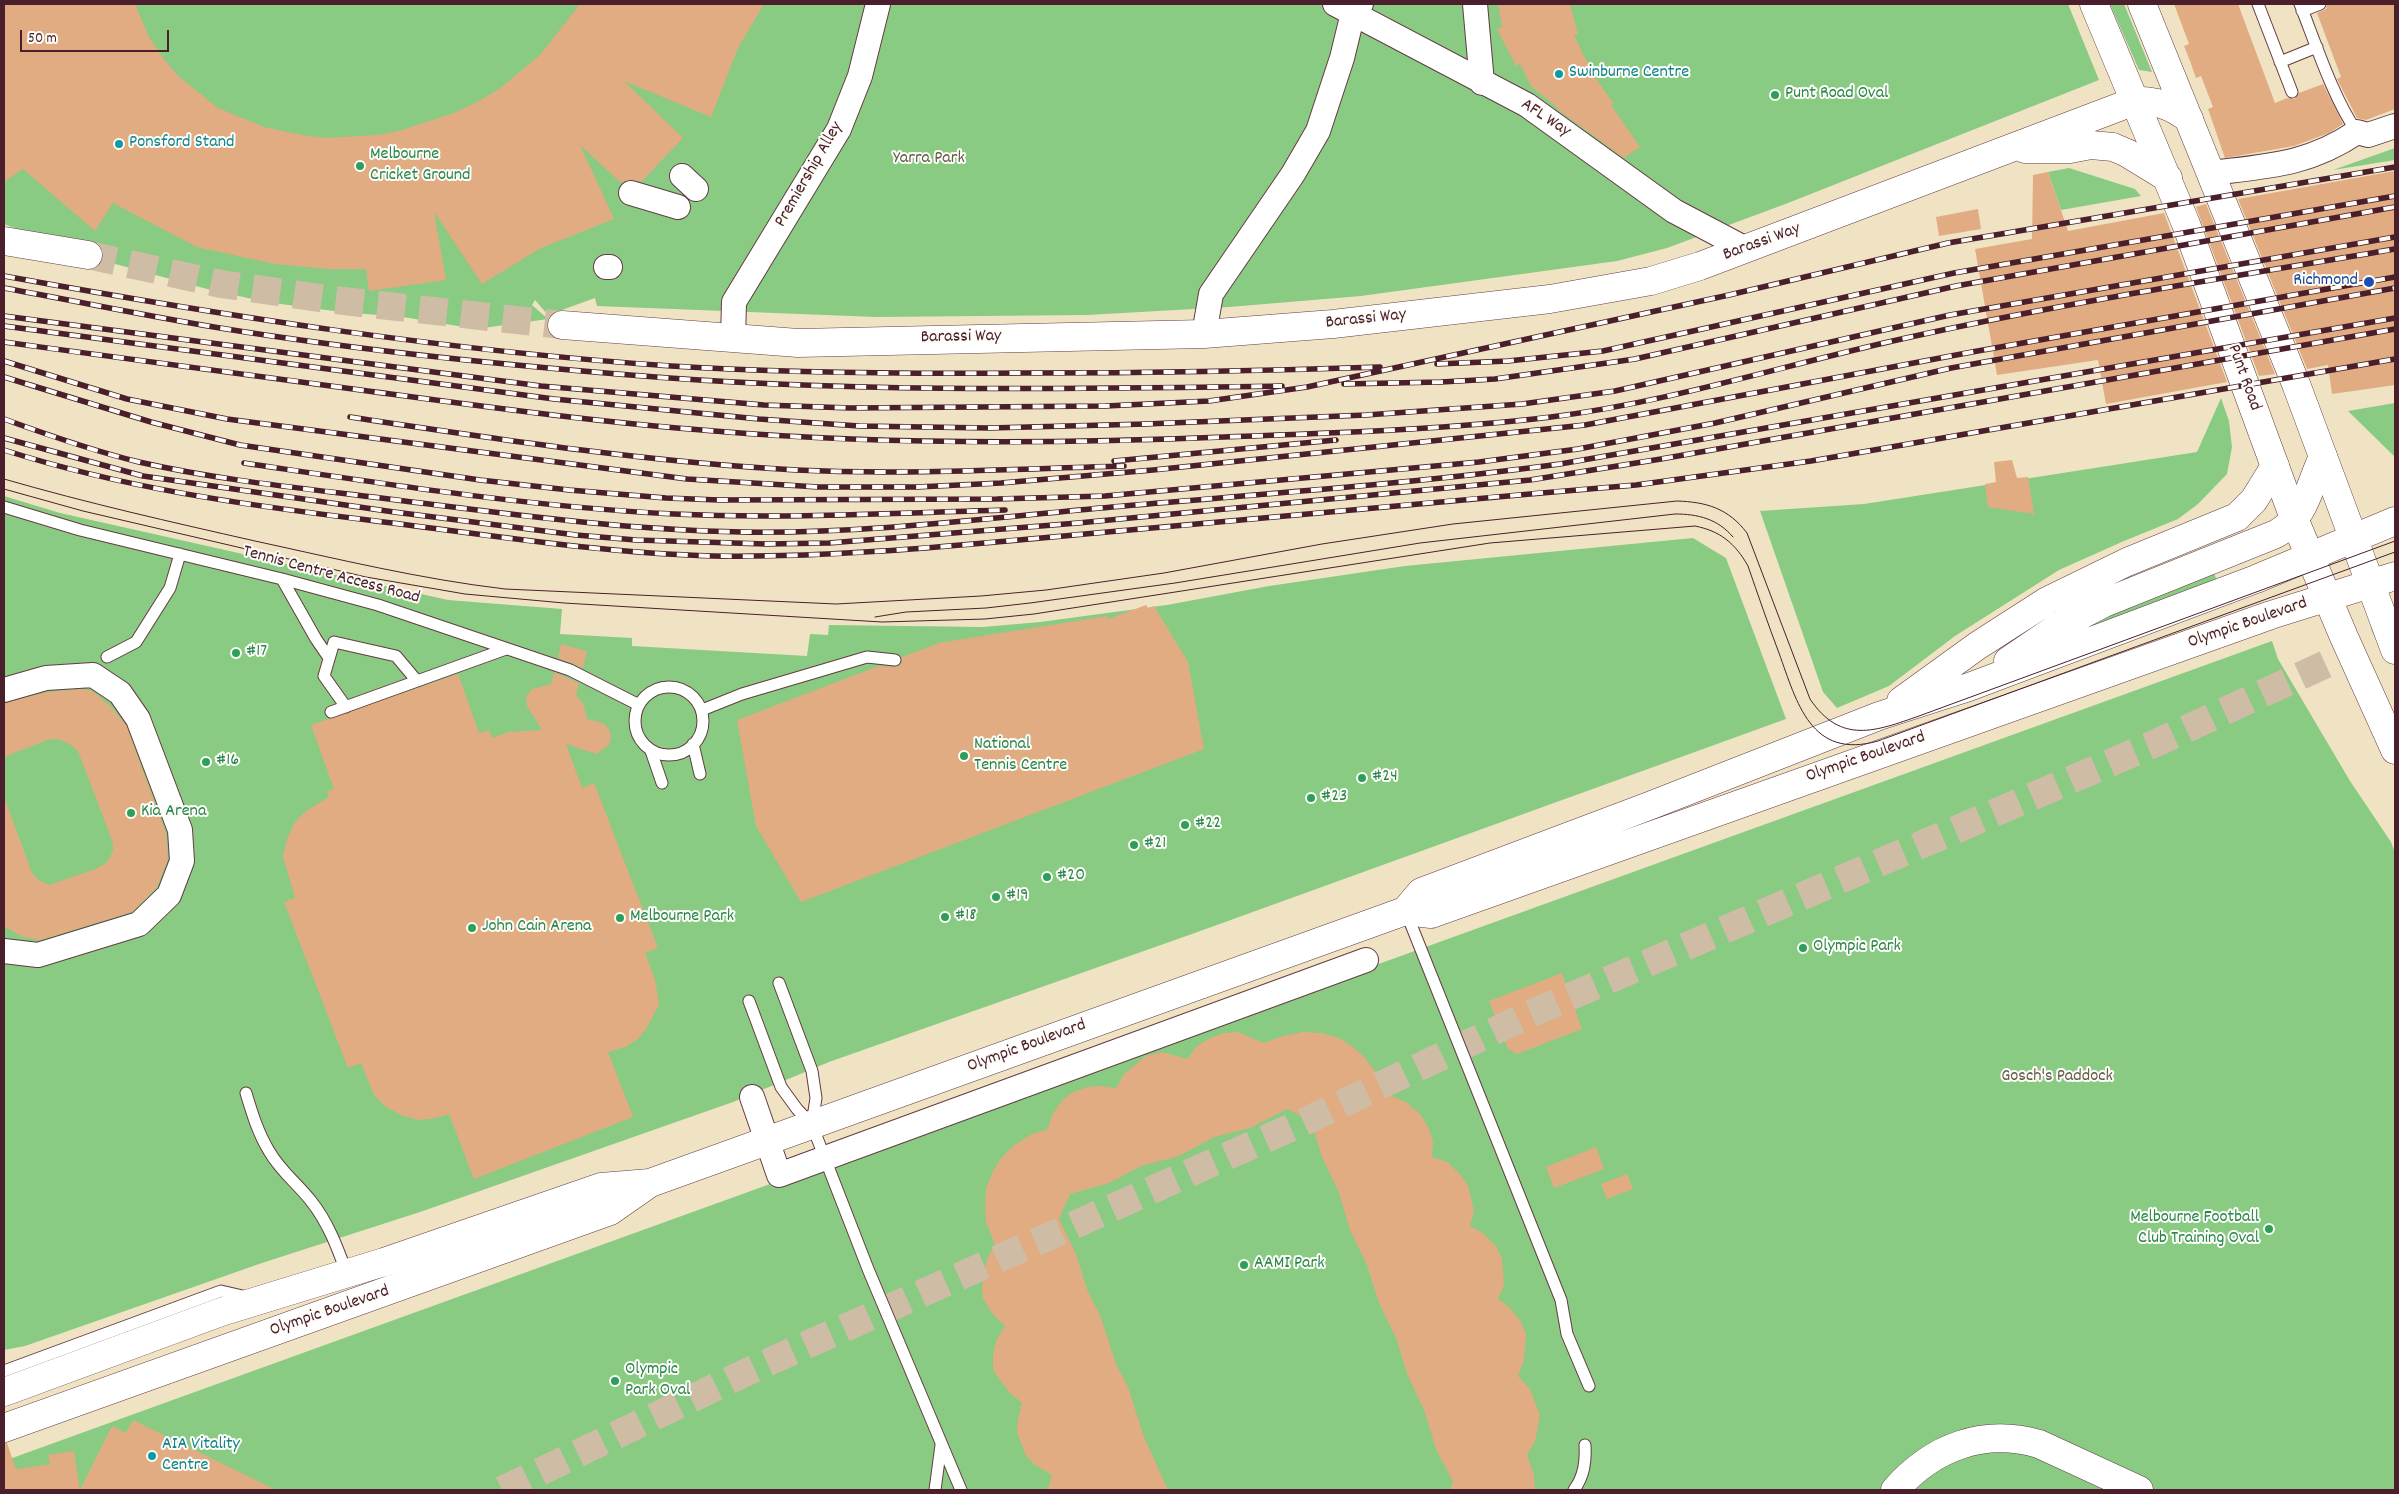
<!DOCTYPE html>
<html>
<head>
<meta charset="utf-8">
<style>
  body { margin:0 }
  #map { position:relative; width:2399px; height:1494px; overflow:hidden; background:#f0e3c4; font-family:Dekko,sans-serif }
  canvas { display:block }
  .frame { position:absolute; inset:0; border:5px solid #4a1f2b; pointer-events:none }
  .scale { position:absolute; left:20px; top:30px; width:149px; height:22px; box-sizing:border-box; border:2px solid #4a1f2b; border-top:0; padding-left:6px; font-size:15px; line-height:18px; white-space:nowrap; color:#4a1f2b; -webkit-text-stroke:4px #fdfcf7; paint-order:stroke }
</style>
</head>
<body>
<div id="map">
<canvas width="2399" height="1494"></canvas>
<div class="frame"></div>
<div class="scale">50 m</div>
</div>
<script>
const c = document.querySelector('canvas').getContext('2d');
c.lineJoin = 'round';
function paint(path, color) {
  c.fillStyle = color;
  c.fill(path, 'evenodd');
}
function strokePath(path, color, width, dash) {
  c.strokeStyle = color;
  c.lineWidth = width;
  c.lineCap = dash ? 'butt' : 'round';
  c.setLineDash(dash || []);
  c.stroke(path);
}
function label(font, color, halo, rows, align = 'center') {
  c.font = font + ' Dekko,sans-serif';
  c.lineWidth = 4;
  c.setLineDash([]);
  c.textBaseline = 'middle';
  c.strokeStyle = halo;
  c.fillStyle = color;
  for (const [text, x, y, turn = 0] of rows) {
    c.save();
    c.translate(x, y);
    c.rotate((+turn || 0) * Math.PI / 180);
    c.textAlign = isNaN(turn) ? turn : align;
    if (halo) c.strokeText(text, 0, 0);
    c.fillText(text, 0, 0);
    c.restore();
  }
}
const green = new Path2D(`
  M4,4H2068L2099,80L1788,203L1667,248L1617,261L1361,296L1229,307L1087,315L876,317L597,306L595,298L548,315L535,300L532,305L548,319L476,329L403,317L341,312L266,302L207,289L86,256L4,224Z
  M2110,4H2124L2152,72L2139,70Z
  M2395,148V160L2333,170Z
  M2069,168L2135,189L2141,196L2061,210L2048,172Z
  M2221,398L2229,421L2232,447L2227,474L2198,504L2178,519L2124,541L2059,570L1955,636L1889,686L1837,708L1823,692L1760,511L1864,504L2197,452Z
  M2395,403V457L2348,411Z
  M4,496L60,513L448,600L562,609L560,634L632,638V646L807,656L810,634L828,635L829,625L983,627L1040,622L1167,605L1269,586L1405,566L1693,538L1726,558L1786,719L1192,934L829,1062L733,1102L423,1211L262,1263L25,1346L4,1350Z
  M2213,570L2218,584L2095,627L2093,621Z
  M2272,641L2278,659L2350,781L2391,842L2395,853V1490H4V1461Z`);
const building = new Path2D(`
  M4,4H135L149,37L163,58L178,76L218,108L264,127L302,135L326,138L378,135L402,130L454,113L477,102L499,89L540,55L580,4H764L738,48L711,117L624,81L683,138L641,182L628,180L621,183L580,145L614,219L541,248L482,284L434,212L446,280L369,291L366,269H328L275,264L197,247L113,203L95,231L23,169L4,182Z
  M1498,4H1570L1578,34L1574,35L1583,54L1594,76L1614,104L1611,105L1640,147L1624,158L1557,109L1558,108L1531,86L1520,64L1516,66L1497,29L1502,27Z
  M2174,4H2238L2275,103L2287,98L2295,99L2299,93L2323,84L2343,124L2329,133L2294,146L2225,158L2208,109L2213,107L2201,76L2196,78L2190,61L2184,46L2189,44Z
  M2327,4H2395V109L2366,120L2357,118L2337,79L2341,77L2317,13L2326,9Z
  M2395,171V385L2332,394L2328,365L2307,369L2238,199Z
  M2048,172L2068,231L2164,213L2227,382L2106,404L2098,360L1997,375L1975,249L2032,239L2033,175Z
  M2206,204L2275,374L2259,376L2196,207Z
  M1978,209L1981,229L1939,236L1936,217Z
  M2012,460L2017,478L2028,477L2034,514L1988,507L1985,484L1996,482L1994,462Z
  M1146,605L1148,608L1154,606L1188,662L1204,749L801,902L756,826L737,720L879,666L898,667L901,664L902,657L939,643L1107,616L1108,619Z
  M561,644L587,651L583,668L558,658Z
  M554,672L579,683L576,695L583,703L587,719L603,723L609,729L611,737L609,745L596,754L566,744L582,788L594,783L658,948L645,953L655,979L659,1005L646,1029L638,1039L625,1047L608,1052L633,1117L474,1179L449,1114L436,1118L420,1120L403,1116L386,1107L374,1095L361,1063L348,1068L284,902L295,898L283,856L287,839L295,822L306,811L329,797L327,791L334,789L311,725L458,674L479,733L489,730L492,738L508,732L542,730L527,706L526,696L532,689L551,684Z
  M82,689L92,691L110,706L126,725L166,833L168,859L157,887L132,912L40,940L23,937L4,926V802H6L32,873L40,881L49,885L96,869L107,862L113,851V843L78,751L71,745L58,739L47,740L4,757V703L48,692Z
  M1562,973L1582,1029L1517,1054L1508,1049L1489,1001Z
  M1238,1032L1264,1043L1283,1036L1303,1032L1321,1033L1339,1038L1352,1046L1366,1059L1375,1071L1384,1093L1406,1102L1420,1114L1428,1127L1433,1141L1432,1157L1447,1162L1459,1173L1468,1185L1474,1211L1470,1226L1484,1234L1495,1245L1502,1258L1504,1285L1498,1299L1511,1309L1521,1322L1526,1334L1524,1360L1518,1376L1530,1389L1540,1415L1535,1441L1527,1455L1534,1475L1535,1490H1450L1453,1482L1436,1449L1424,1410L1408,1376L1396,1338L1379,1303L1367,1265L1350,1230L1339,1193L1322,1157L1311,1121L1287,1109L1250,1128L1214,1137L1179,1156L1141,1166L1109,1183L1070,1194L1059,1219L1076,1254L1088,1292L1100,1315L1116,1364L1128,1387L1144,1437L1168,1490H1048L1052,1475L1035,1465L1026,1456L1017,1432L1018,1419L1022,1403L1009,1392L993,1370V1354L997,1339L1005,1326L992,1313L983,1299L982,1288L987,1259L995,1245L986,1222L985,1207L986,1189L992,1173L1001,1158L1013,1146L1032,1134L1048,1129L1052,1115L1061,1102L1071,1093L1087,1087L1101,1086L1116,1088L1124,1074L1146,1056L1162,1052L1187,1059L1197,1046L1210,1038L1224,1033Z
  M1596,1147L1604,1169L1554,1188L1546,1167Z
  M1627,1174L1633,1189L1607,1199L1601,1184Z
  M133,1420L276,1490H4V1443H7L16,1469L50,1464L48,1455L74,1451L80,1490L112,1426L126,1433Z`);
const primaryTunnel = new Path2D(`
  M88,255L221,284L334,300L562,325`);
const highwayTunnel = new Path2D(`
  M502,1490L751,1370L1310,1119L1530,1014L2156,743L2395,632`);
const lane = new Path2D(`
  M2258,4L2292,92
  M2300,4C2315,42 2334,100 2357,132
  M2302,11L2320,4
  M2280,62L2317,47
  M4,507L80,530L282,579L378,605L570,670L639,705
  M282,579L316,639L329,658
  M107,657L136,642L170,588L180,554
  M635 721a34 34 0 1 1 68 0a34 34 0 1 1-68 0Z
  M346,707L324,676L334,642L396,656L417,681
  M702,710L742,694L867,657L895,660
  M331,712L506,649
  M693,744L700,774
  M651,751L662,783
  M1406,912L1561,1300L1567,1334L1589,1386
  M779,983L812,1071L816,1098L812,1124
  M749,1001L781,1087L797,1109L812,1125L868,1269L961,1490
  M246,1093C252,1113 258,1133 269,1151C281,1172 297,1183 311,1201C328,1222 338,1249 347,1274
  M4,1371L221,1291L247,1297
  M935,1490L941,1445
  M1574,1490C1584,1476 1586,1462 1585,1445`);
const street = new Path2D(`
  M1335,4L1527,105L1674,211L1746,249
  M1475,4L1482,83
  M2211,173C2268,166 2308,165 2357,132L2368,135L2395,126
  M682,176L696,189
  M631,193L678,207
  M606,267H610
  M1204,334L1211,294L1293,174L1318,131L1342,58L1353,13L1361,4
  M733,339L734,302L839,129L860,76L878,4
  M4,690L46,678L93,675L120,693L138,719L180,830L182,861L169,895L139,924L38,955L4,951
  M752,1097L779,1175L1366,960`);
const secondary = new Path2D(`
  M2008,661L2058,627L2104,603L2276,534C2306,518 2309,485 2323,457
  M1901,701L1977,646L2047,601L2127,562L2237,517L2254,500L2275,466
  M1405,911L1421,892L1649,806L1879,716L1969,687L2256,579L2395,521
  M4,1392L221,1312L384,1262L601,1187L650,1183
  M4,1428L610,1211L650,1183L1405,911L1431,914L2271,615L2395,576`);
const primary = new Path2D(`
  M2025,149H2070L2091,145L2113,147L2127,153L2168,178
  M4,241L88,255
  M562,325L798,343L1204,334L1333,324L1550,299L1651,281L1700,266L2135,101C2156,100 2172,106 2189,119`);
const highway = new Path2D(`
  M2094,4L2186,224L2295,521L2344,637L2395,750
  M2142,4L2296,384L2395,650
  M1895,1490C1933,1447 1983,1428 2039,1444L2139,1490`);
const tram = new Path2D(`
  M4,479C87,503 171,522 255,541C338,559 420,579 505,589L836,604L981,596L1046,590L1164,573L1322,544L1453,524L1677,501C1706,502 1728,508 1747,533L1810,699C1841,745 1876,731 1919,716L2395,541
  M4,489L83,511L366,577L465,594L564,603L882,622L985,619L1034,614L1490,543L1695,526C1720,531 1735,543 1748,566C1758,595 1768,624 1779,653C1797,703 1811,760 1878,741L2395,552
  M875,617L906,612L986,608L1030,603L1175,583L1420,543L1675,514C1698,514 1718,519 1733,537`);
const rail = new Path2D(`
  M4,276C225,316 447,351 671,366C789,373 907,374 1025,373C1144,373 1262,371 1380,367
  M4,288C76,301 147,316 220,328C356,350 493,364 630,375C846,393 1065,389 1282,386
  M4,316L541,386L764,405L850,408L1106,406L1209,401L1307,387L1729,295L1948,243L2395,167
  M4,326L554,399L759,419L859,426L989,428L1146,424L1366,415L1522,404L1615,391L1950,315L2395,237
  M4,342C120,358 236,373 353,389C473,405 593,422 714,431C884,445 1053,444 1224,437C1333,433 1442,430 1551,417C1672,402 1787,364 1906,338C2068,302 2232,277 2395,249
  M4,361L127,399L227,419L687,479L818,487H917L1001,483L1153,470L1585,425L1972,352L2395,277
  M1437,364L1508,361L1603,351L1954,273L2395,196
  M4,377L151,422L240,445L480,480L569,490L666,498L719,500L997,499L1105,496L1479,462L1578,449L1715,423L1951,368L2395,288
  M1344,384L1441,382L1495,379L1635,359L1956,286L2395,207
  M350,417C497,439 646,462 796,470C905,475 1015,469 1124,466
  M4,419C48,435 93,451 139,462C218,480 300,488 381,498C501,513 621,530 742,532C865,534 989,518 1112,507C1261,494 1411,484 1560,464L2395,318
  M4,438L143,476L394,512L576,535L636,540L766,544L829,543L1078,523L1530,480L1661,459L2395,329
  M4,450C123,488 245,505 368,520C483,534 598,553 713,556C837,558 961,545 1085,534C1268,518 1452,500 1636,485L1811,461L2395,359
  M1114,461L1336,440
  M244,463C386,484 530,507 674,514C784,519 895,513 1005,510`);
const markers = [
  [1559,74,5,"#0f9aa8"],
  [1775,95,5,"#2e9e5b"],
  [119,144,5,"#0f9aa8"],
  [360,166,5,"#2e9e5b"],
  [2369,282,6,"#1a4fb4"],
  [236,653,5,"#2e9e5b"],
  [964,756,5,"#2e9e5b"],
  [206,762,5,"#2e9e5b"],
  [1362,778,5,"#2e9e5b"],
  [1311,798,5,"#2e9e5b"],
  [131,813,5,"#2e9e5b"],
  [1185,825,5,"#2e9e5b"],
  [1134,845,5,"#2e9e5b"],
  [1047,877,5,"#2e9e5b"],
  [996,897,5,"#2e9e5b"],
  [945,917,5,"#2e9e5b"],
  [620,918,5,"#2e9e5b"],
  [472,928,5,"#2e9e5b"],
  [1803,948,5,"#2e9e5b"],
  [2269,1229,5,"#2e9e5b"],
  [1244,1265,5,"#2e9e5b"],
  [615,1381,5,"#2e9e5b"],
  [152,1456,5,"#0f9aa8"]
];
const cultureNames = [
  ["Swinburne Centre",1569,74],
  ["Ponsford Stand",129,144],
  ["AIA Vitality",162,1446],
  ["Centre",162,1467]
];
const leisureNames = [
  ["Punt Road Oval",1785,95],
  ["Melbourne",370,156],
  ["Cricket Ground",370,177],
  ["#17",246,653],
  ["National",974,746],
  ["Tennis Centre",974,767],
  ["#16",216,762],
  ["#24",1372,778],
  ["#23",1321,798],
  ["Kia Arena",141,813],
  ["#22",1195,825],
  ["#21",1144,845],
  ["#20",1057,877],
  ["#19",1006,897],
  ["#18",955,917],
  ["Melbourne Park",630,918],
  ["John Cain Arena",482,928],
  ["Olympic Park",1813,948],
  ["Melbourne Football",2259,1219,"right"],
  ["Club Training Oval",2259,1240,"right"],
  ["AAMI Park",1254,1265],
  ["Olympic",625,1371],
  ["Park Oval",625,1392]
];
const streetNames = [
  ["AFL Way",1545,119,33],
  ["Premiership Alley",810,175,-60],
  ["Barassi Way",1762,243,-20],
  ["Barassi Way",1366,320,-6],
  ["Barassi Way",961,338,-1],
  ["Punt Road",2243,378,70],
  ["Tennis Centre Access Road",331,576,15],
  ["Olympic Boulevard",2248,624,-19],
  ["Olympic Boulevard",1866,758,-19],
  ["Olympic Boulevard",1027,1047,-20],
  ["Olympic Boulevard",330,1312,-19]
];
const parkNames = [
  ["Yarra Park",929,160],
  ["Gosch's Paddock",2057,1078]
];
const transitNames = [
  ["Richmond",2358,282]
];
paint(green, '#89cb83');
paint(building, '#e1ac81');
strokePath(primaryTunnel, '#cfbca5', 28, [28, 14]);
strokePath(highwayTunnel, '#cfbca5', 28, [28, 14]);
strokePath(lane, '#633c42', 13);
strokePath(street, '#633c42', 26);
strokePath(secondary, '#633c42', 29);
strokePath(primary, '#633c42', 29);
strokePath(highway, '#633c42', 29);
strokePath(lane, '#fff', 11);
strokePath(street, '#fff', 24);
strokePath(secondary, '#fff', 28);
strokePath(primary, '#fff', 28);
strokePath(highway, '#fff', 28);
strokePath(tram, '#4a1f2b', 1);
strokePath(rail, '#4a1f2b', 5.5);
strokePath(rail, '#fdfcf7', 4, [11]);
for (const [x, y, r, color] of markers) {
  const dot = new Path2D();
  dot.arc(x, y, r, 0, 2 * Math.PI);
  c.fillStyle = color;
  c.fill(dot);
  strokePath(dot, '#fdfcf7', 2);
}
label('18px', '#0d838f', '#fdfcf7', cultureNames, 'left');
label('18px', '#27864d', '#fdfcf7', leisureNames, 'left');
label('18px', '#4a1f2b', '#fdfcf7', streetNames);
label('18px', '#605b4a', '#fdfcf7', parkNames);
label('18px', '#164399', '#fdfcf7', transitNames, 'right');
</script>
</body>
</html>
